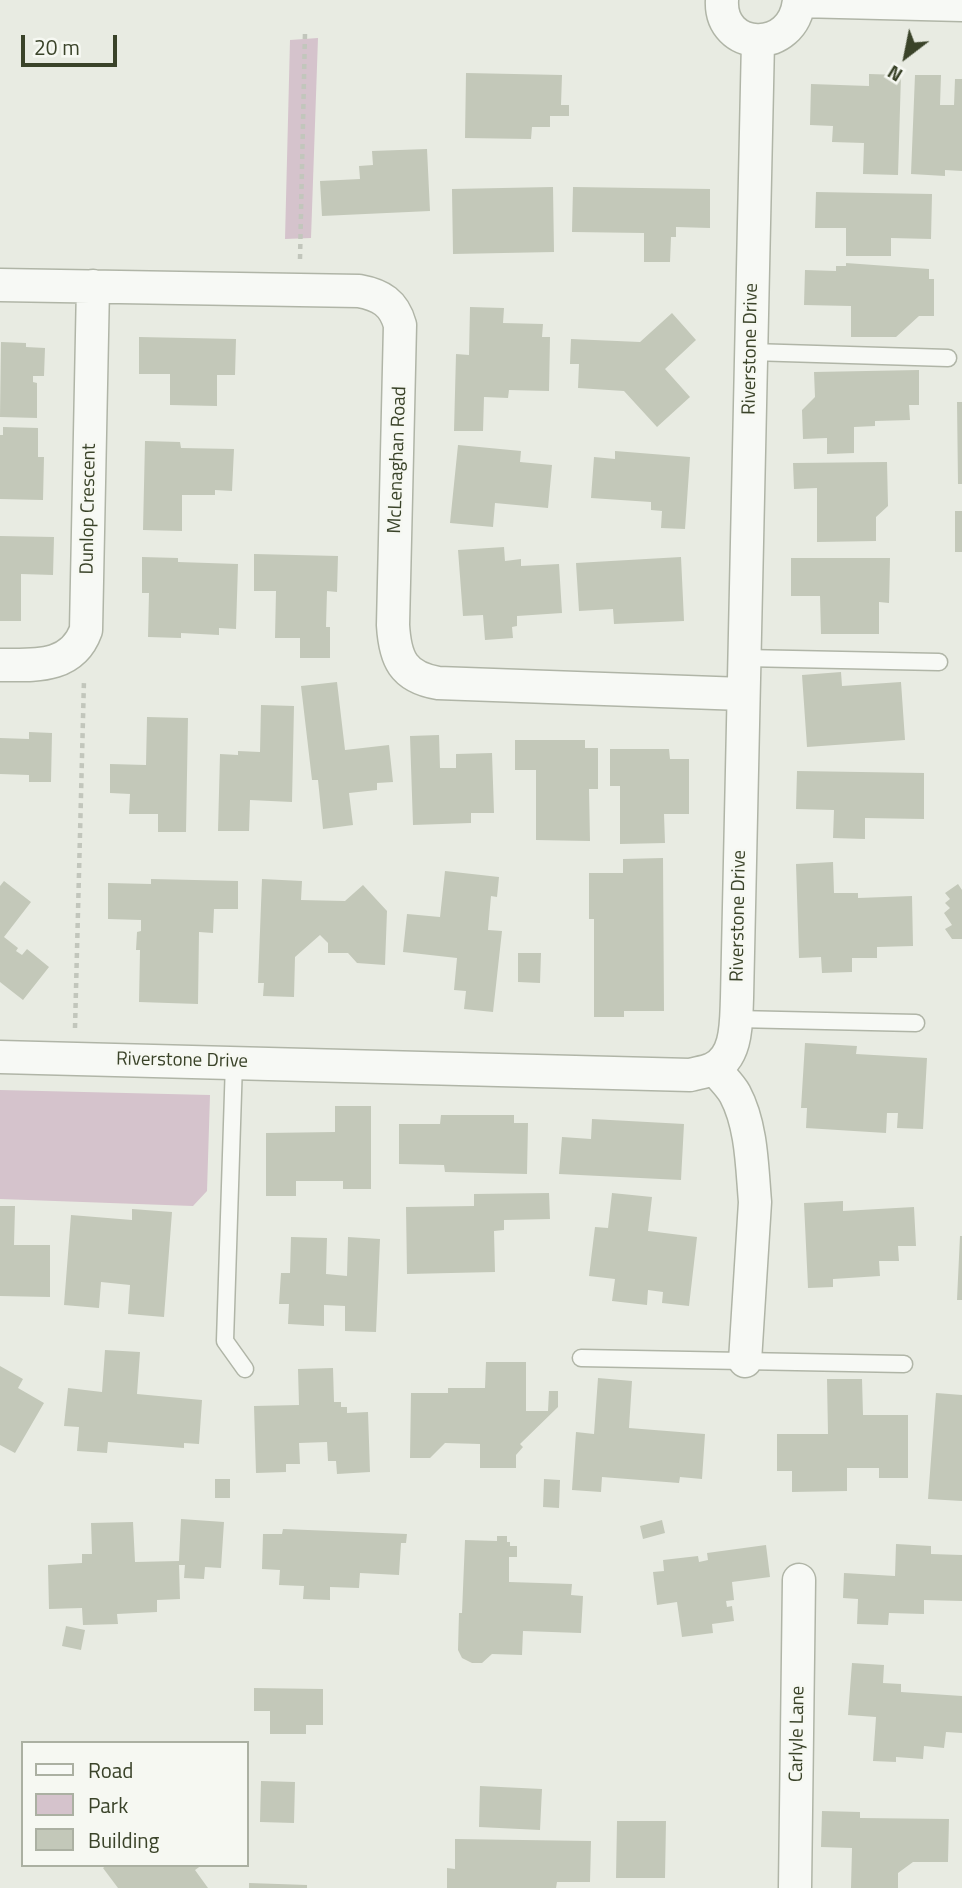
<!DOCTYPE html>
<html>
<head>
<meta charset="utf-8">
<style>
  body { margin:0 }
  #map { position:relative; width:962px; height:1888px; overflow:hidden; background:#e8ebe2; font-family:"Titillium Web",sans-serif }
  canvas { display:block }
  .legend { position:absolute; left:21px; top:1741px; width:228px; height:126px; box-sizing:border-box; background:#f6f8f2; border:2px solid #abb0a2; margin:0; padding:9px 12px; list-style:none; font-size:21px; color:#3a4329 }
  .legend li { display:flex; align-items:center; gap:14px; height:35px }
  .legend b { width:35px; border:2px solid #abb0a2 }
  .north { position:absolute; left:871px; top:21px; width:70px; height:70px; -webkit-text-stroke:5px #f6f8f2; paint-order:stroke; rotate:212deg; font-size:19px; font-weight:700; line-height:28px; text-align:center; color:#3a4329 }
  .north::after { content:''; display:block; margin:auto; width:24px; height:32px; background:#3a4329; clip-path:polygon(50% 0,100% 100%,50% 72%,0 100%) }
  .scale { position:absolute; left:21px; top:35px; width:96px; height:32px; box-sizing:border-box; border:4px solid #3a4329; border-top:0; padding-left:9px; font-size:21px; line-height:24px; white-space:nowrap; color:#3a4329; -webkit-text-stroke:5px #f6f8f2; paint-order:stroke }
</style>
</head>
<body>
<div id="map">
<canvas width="962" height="1888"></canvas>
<ul class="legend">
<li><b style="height:9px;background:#f7f9f5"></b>Road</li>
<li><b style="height:19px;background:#d5c3cc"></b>Park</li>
<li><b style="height:19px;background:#c3c8b9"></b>Building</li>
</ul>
<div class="north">N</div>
<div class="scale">20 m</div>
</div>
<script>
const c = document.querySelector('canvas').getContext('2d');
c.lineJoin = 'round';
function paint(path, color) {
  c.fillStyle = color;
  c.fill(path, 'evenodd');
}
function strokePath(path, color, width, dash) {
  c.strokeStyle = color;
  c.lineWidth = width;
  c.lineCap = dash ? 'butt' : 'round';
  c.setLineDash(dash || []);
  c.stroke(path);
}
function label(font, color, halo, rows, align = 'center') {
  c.font = font + ' "Titillium Web",sans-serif';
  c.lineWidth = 5;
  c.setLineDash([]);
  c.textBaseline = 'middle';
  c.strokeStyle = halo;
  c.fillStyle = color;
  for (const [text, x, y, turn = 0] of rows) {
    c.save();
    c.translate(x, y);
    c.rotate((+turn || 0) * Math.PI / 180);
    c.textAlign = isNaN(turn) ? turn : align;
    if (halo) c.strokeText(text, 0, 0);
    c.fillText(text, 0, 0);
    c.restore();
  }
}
const green = new Path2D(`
  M318,38L311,238L285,239L290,40Z
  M0,1090L210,1095L207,1191L193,1206L0,1199Z`);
const building = new Path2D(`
  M466,73L562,75L561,105H569V116H550V127H532L531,139L465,138Z
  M869,74L901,75L898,175L863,174L864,143L832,142L833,126L810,125L811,84L869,86Z
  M915,75H941L940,105H954L955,79H962V171L945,170V176L911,174Z
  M427,149L430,211L322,216L320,181L360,179L359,166L373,165L372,151Z
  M553,187L554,252L453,254L452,189Z
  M573,187L710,189V228L676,227V237H671L670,262H644V233L572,232Z
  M816,192L932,194L931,239L891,238V256H846V228H815Z
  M846,263L929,269V279H934V316H919L896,337H851V306L804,305L805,270L836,271V266H846Z
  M470,307L504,308L503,323L543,324L542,337H550L549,391L509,390L508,398L484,397L483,431H454L456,354L469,355Z
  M672,313L696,340L665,369L690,397L657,427L624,391L578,388L579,364H570L571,339L640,342Z
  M139,337L236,339L235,375H217V406L170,405V374H139Z
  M1,342L26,343V347L45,348L44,376H33V382L37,383V418L0,417Z
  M919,370V405H909L910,420L875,421V426L854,427V453L827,454V438L803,439L802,410L815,397L814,372Z
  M957,402H962V484H958Z
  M3,427L38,428V457H44L43,500L0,499V435H3Z
  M145,441L180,442L181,448L234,449L232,491L215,490V495H182V531L143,530Z
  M458,445L521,451L520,462L552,465L548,508L495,503L493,527L450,523Z
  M615,451L690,457L685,529L661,528L662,511L651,510V502L591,498L594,457L615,459Z
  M887,462L888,506L876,517V541L817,542V488L794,489L793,463Z
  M955,511H962V552H955Z
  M0,536L54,537L53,575L21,574V621H0Z
  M504,547L505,561L521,559V566L559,564L562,613L517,616V626L512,627L513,638L485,640L483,615L463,616L458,550Z
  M254,554L338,556L337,592L327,591L326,627H330V658H300V638H275L276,591H254Z
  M142,557L178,558V562L238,564L236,629L219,628V635L181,633V638L148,637L149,593H142Z
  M681,557L684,621L614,624L613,609L579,611L576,563Z
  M791,558H890L889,603L879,602V634H821L820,596H791Z
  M841,672L842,686L901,682L905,740L807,747L802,675Z
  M337,682L345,750L389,745L393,782L377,783V790L349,793L353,825L323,829L318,780H312L301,686Z
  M261,705L294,706L292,802L250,800L249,831H218L220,754L238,755V751L260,752Z
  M147,717L188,718L186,832H158V814H129L130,794L110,793V764L146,765Z
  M29,732L52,733L51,782H29V775L0,774V738L29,739Z
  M439,735L440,768H456V754L492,753L494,813H471V823L413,825L410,736Z
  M515,740H585V748H598V789H589L590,841L536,840V770H515Z
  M610,749H669L670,759H689V814H664L665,843L620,844V786H610Z
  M797,771L924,773V819L865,818V839L833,838L834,810L796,809Z
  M663,858L664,1011H624V1017H594V919H589V873H623V859Z
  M833,862L834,893H858V898L912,896L913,946L877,947V958H852V972L822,973L821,957L799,958L796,864Z
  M445,871L499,877L497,897L491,896L488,930L502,931L493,1012L464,1009L466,991L454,990L457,958L403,952L407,914L440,917Z
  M151,879L238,881V909H214L213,933L199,932L198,1004L139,1002L140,950H136L137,932L141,931V920L108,919V883L151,884Z
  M262,879L302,881L301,900L345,901L363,885L387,911L385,965L357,963L348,953H328V943L320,935L295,957L294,997L263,996L264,983H258Z
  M4,881L31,902L4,937L18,948L16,951L22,955L27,949L49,967L23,1000L0,982V886Z
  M958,884L962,890V939H952L945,929L952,925L944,913L950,908L945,903L950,899L945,893Z
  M518,953H541L540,983L518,982Z
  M805,1043L857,1046L856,1054L927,1058L923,1129L897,1128L898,1113H887L886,1133L806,1128L807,1108H801Z
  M335,1106H371V1189H343V1181H296V1196H266V1133L335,1132Z
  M441,1115H514V1123H528L527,1174L445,1172L444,1165L399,1164V1124H440Z
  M592,1119L684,1124L681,1180L559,1174L562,1137L591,1139Z
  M549,1193L550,1219L504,1220V1230L494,1231L495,1272L407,1274L406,1207L474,1206V1194Z
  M612,1193L652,1197L648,1231L697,1237L689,1306L662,1303L663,1292L648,1290L647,1305L612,1301L615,1279L589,1276L595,1227L608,1228Z
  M843,1201V1211L914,1207L916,1246H898L899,1261H879L880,1276L833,1279V1287L808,1288L804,1203Z
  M0,1206H15L14,1245H50V1297L0,1296Z
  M132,1209L172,1212L164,1317L128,1314L130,1285L101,1282L99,1308L64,1305L71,1215L132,1220Z
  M960,1236H962V1300H957Z
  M291,1237L327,1238L326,1274L347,1276L348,1237L380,1239L376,1332L345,1331V1306L324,1305V1326L288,1324L289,1304H279L281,1273H290Z
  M105,1350L140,1352L137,1394L202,1400L199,1444L184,1443V1448L108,1442L107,1453L77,1451L79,1427L64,1426L68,1388L102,1392Z
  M486,1362H526V1411H548L549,1391H558V1407L520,1444L523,1447L516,1455V1468H480V1444L445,1443L430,1458H410L411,1393H448V1388H485Z
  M0,1366L23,1379L18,1388L44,1403L15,1453L0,1445Z
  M333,1368L334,1402H341V1407H347V1413L368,1412L370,1472L337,1474L336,1461H328L327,1442L299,1443L300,1464H286V1472L256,1473L254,1406L299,1405L298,1369Z
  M598,1378L632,1381L629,1428L705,1434L702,1479L680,1477L679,1483L602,1477L601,1492L572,1490L576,1432L594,1434Z
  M827,1379H862L863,1415H908V1478H879V1468H847V1491L792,1492V1471H777V1434H828Z
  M936,1393L962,1395V1501L928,1499Z
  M215,1479H230V1498H215Z
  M544,1479L560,1480L559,1508L543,1507Z
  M181,1519L224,1522L221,1568L205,1567L204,1579L184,1578L185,1565H179L180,1599L157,1600V1612L117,1614L118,1624L83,1625L82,1608L49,1609L48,1565L82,1563V1554H92L91,1523L133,1522L135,1562L179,1561Z
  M662,1520L665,1533L643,1539L640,1526Z
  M283,1529L407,1534L406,1543H401L399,1575L360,1573L359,1588L330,1587V1600L303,1599L304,1586L279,1585L280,1570L262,1569L263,1534H282Z
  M497,1536H507V1542H510V1546H517V1557H509V1582L572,1584L571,1595L583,1596L581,1633L523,1631L522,1655L492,1654L482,1663H472L462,1658L458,1650L459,1613H462L465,1540L497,1541Z
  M896,1544L931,1546V1554L962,1555V1601L924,1600V1614L889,1613L888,1625L857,1624L858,1599L843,1598L844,1573L895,1576Z
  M766,1545L770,1577L732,1582L734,1600L726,1601L727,1607L732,1606L734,1621L712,1624L713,1633L682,1637L677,1602L657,1605L653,1572L664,1571L663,1560L698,1556L699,1562L708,1560L707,1553Z
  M66,1626L85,1630L81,1650L62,1646Z
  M852,1663L884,1665L883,1683L901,1684V1692L962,1696V1733L946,1732L944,1748L924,1746L923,1759L896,1757V1762L873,1761L876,1717L848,1715Z
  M254,1688L323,1689V1725H306V1734H270V1711H254Z
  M261,1781L295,1782L294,1823L260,1822Z
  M480,1786L542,1789L540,1830L479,1827Z
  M822,1811L860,1812V1818L949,1819L948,1862H913L898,1873V1888H851L852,1848L821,1847Z
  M617,1821H666L665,1878H616Z
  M455,1839L591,1841L590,1882H557L556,1888H447V1868L455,1869Z
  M107,1865H202L195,1870L208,1888H118L103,1868Z
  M249,1883L307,1885V1888H249Z`);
const path = new Path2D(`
  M300,259L305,33
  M75,1028L84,680`);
const lane = new Path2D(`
  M751,352L948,358
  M744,658L939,662
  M736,1019L916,1023
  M234,1062L225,1341L245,1369
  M581,1358L904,1364`);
const street = new Path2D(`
  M722,0C719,52 794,55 799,0
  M799,1L962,5
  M0,285L359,291C381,295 394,303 400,325L393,625C395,659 403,677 438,683L743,694
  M0,665C34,665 72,669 86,630L93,286
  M0,1057L690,1075C697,1073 706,1072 712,1069C738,1058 736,1021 737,998L758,41
  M715,1069C721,1077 730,1085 735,1094C752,1126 752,1168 755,1202L745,1361
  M795,1888L799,1580`);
const streetNames = [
  ["Riverstone Drive",751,349,-89],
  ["McLenaghan Road",398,460,-88],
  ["Dunlop Crescent",89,509,-89],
  ["Riverstone Drive",739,916,-89],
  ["Riverstone Drive",182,1061,1],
  ["Carlyle Lane",798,1734,-89]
];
paint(green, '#d5c3cc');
paint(building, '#c3c8b9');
strokePath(lane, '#b0b5a7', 19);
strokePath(street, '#b0b5a7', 35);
strokePath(path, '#c2c6bc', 4.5, [5, 5]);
strokePath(lane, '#f7f9f5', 16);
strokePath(street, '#f7f9f5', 32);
label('19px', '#3a4329', '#f6f8f2', streetNames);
</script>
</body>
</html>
